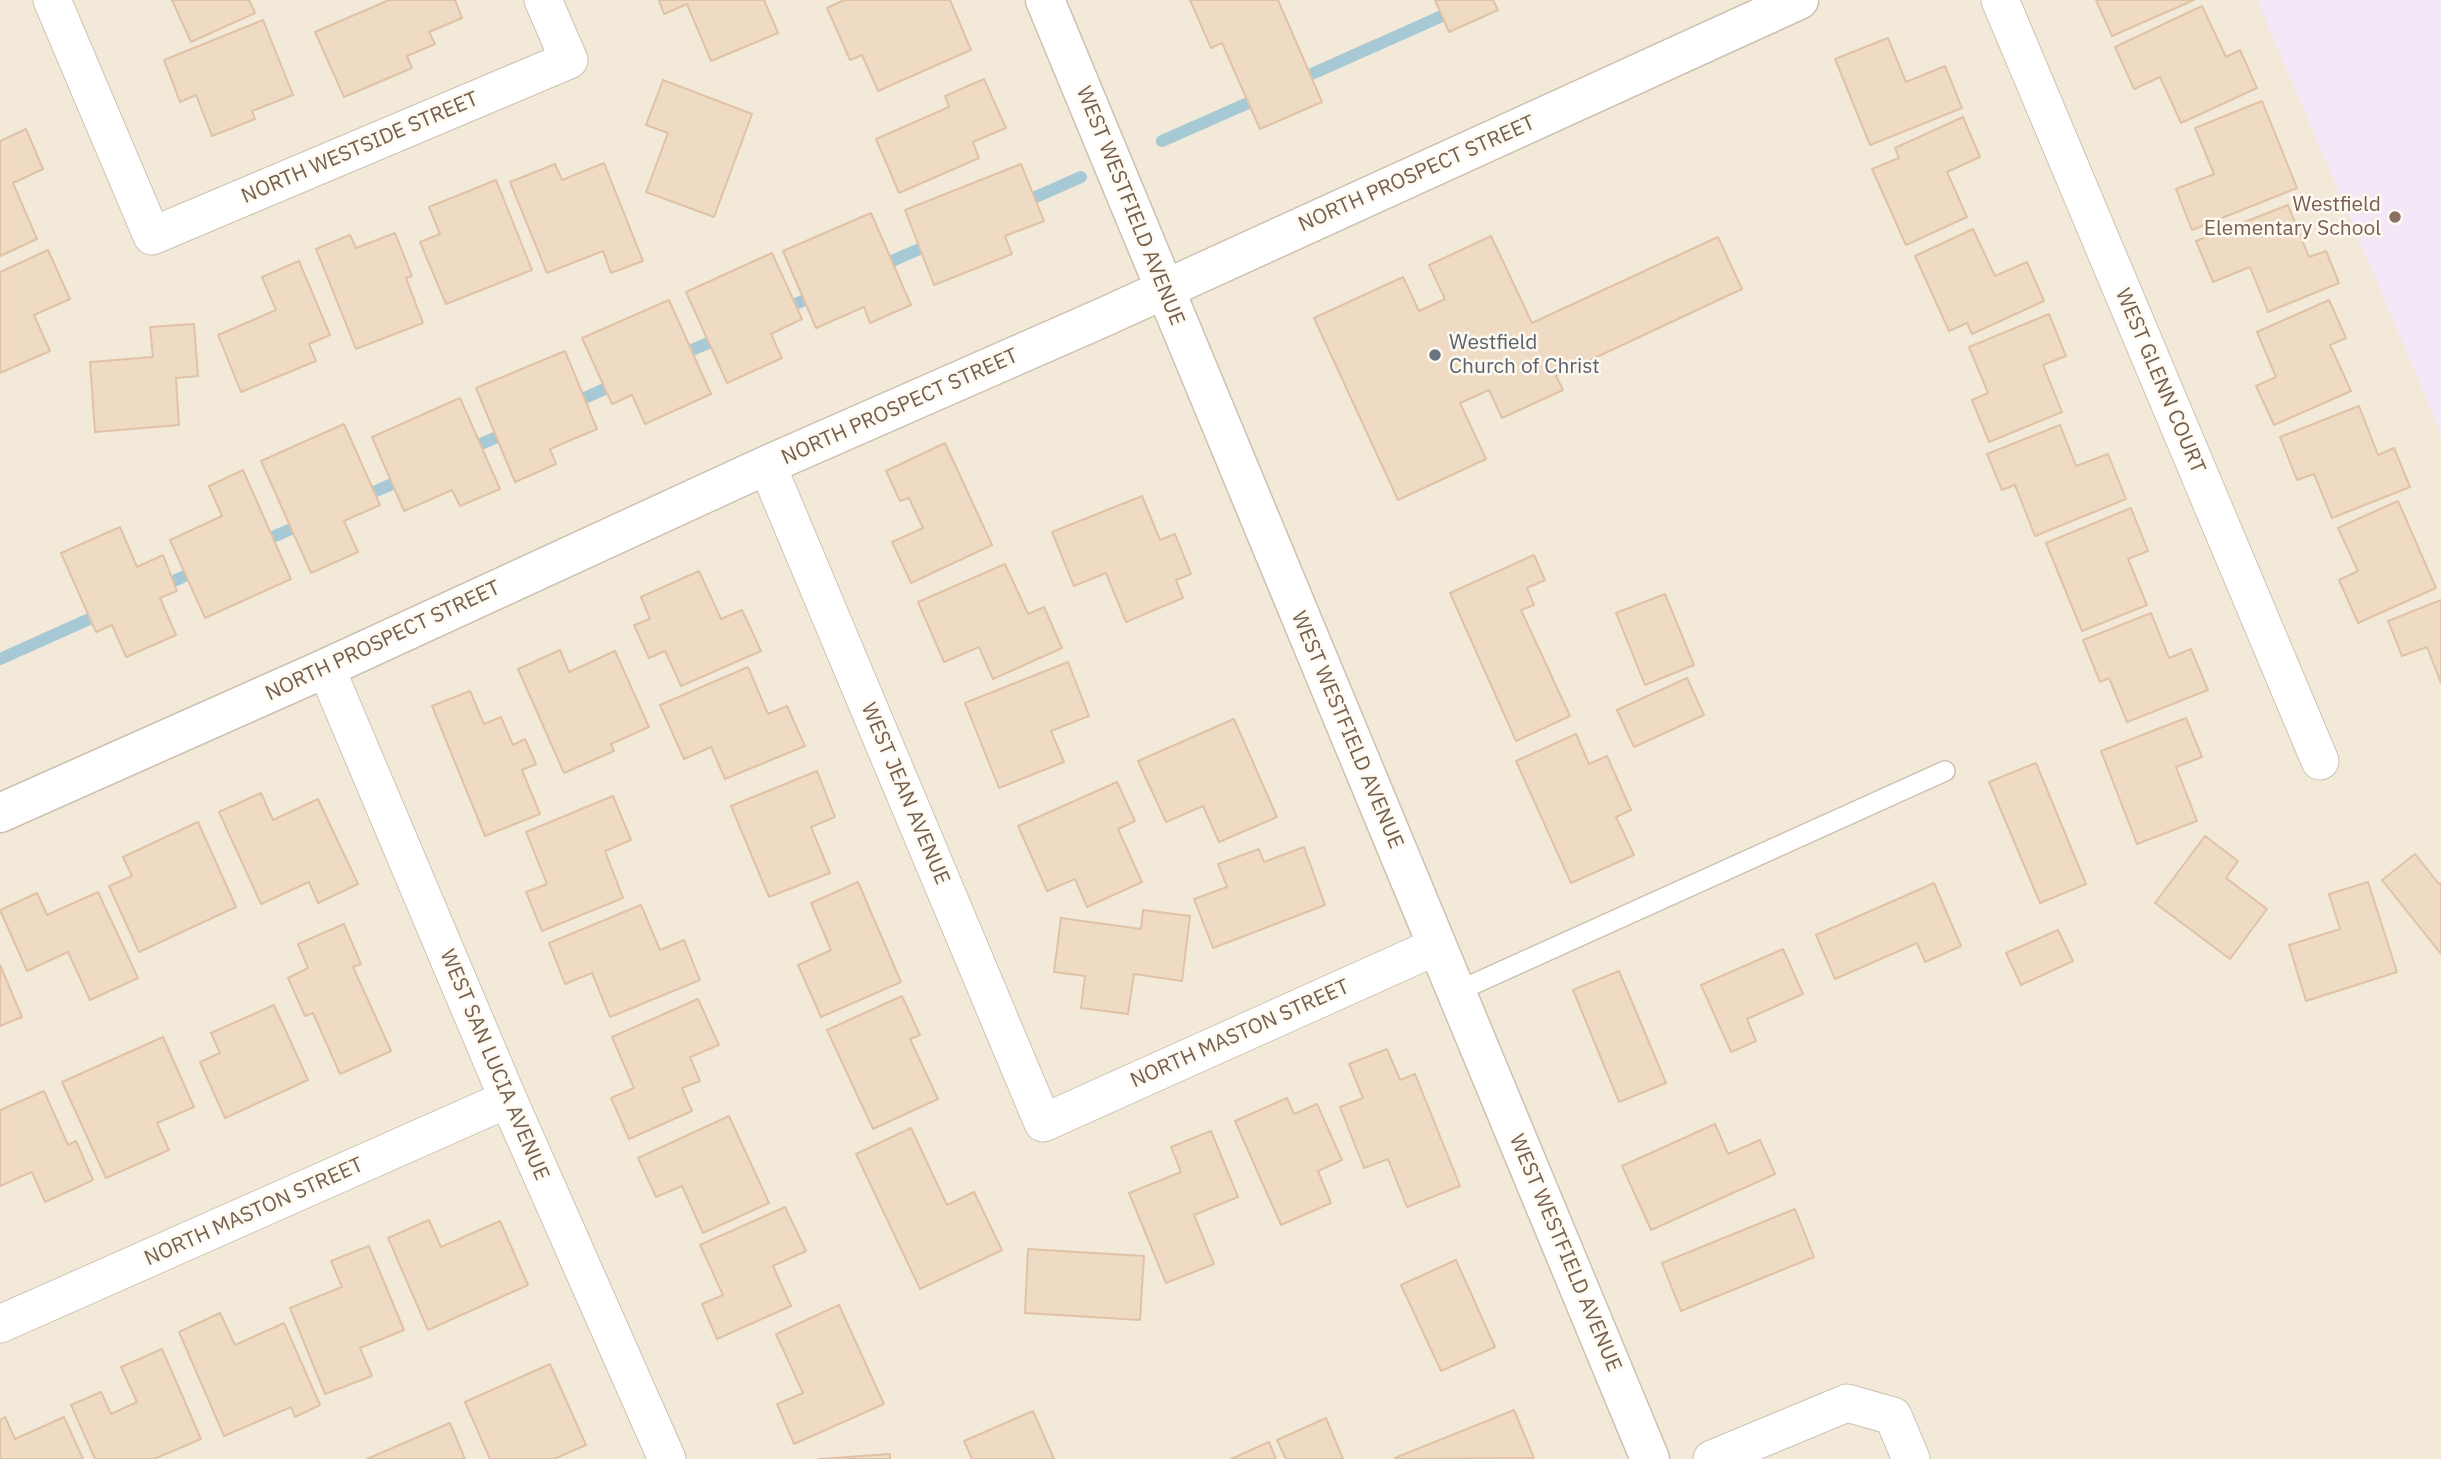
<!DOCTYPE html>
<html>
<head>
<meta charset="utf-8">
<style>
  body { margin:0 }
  canvas { display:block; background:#fbf7eb }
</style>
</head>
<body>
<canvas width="2441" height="1459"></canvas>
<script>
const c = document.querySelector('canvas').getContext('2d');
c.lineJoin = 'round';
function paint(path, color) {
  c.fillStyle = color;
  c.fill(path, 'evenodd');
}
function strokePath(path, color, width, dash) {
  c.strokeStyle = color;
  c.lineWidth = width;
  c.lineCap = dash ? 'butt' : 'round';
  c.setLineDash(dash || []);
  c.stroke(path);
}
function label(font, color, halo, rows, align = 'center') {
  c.font = font + ' "IBM Plex Sans",sans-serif';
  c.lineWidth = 5;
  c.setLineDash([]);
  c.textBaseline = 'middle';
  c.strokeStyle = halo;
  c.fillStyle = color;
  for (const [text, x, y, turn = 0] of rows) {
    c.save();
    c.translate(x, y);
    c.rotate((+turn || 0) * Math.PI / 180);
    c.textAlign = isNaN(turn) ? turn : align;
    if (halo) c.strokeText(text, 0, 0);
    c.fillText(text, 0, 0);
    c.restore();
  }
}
const residential = new Path2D(`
  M0,0H2441V1459H0Z`);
const education = new Path2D(`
  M2257,0H2441V433Z`);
const stream = new Path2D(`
  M1296,81L1478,0
  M1162,141L1264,96
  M1020,204L1081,177
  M876,268L933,243
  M780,311L818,294
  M678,356L722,337
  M569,405L620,382
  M467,450L511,431
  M362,497L406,478
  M259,543L307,522
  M160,587L201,569
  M0,659L105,612`);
const building = new Path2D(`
  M172,0H249L255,13L191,42Z
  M389,0H455L462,18L429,32L435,44L407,56L412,68L344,97L315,32Z
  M659,0H764L778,33L711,61L687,4L664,14Z
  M844,0H950L971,50L878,91L862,55L850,60L827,8Z
  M1190,0H1278L1322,102L1260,129L1222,43L1211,48Z
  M1435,0H1493L1498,10L1449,32Z
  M2096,0H2194L2112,36Z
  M2202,6L2226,57L2240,50L2257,88L2181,123L2160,77L2134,89L2115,47Z
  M263,20L293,95L252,111L255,119L212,136L196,95L180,102L164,60Z
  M1888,38L1906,82L1945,66L1962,108L1870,145L1835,59Z
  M984,79L1006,128L973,142L979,158L899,193L876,139L949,107L945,96Z
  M663,80L752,114L714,217L646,192L668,133L646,125Z
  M2262,101L2297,188L2192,230L2176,189L2214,174L2195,128Z
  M1963,117L1980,157L1947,172L1967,217L1906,245L1872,169L1899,158L1895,148Z
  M26,129L43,169L13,183L37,239L0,256V141Z
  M604,163L643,261L611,273L603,251L547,273L510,182L555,164L562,180Z
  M1021,164L1044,221L1005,236L1012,254L934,285L905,210Z
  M496,180L532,270L446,304L420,242L440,234L429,207Z
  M2288,205L2309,257L2326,251L2339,283L2268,312L2250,267L2213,282L2196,241Z
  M871,213L911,305L870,323L864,307L816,328L783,251Z
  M1973,229L1995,276L2027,262L2044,301L1972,334L1967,323L1949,331L1915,256Z
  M395,233L412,276L406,278L423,323L356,349L316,249L350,235L356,248Z
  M1491,236L1532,323L1718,237L1742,289L1556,376L1563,390L1502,418L1489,390L1460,403L1486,459L1398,500L1314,318L1403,277L1419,311L1445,299L1429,265Z
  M48,250L70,299L34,315L50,351L0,373V272Z
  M772,253L802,319L771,334L782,358L727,383L686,292Z
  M299,261L330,335L309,344L316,361L241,392L218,335L276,310L262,277Z
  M669,300L711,394L645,424L632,395L612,404L582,338Z
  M2329,300L2346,338L2330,345L2351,391L2274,425L2256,386L2276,377L2257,332Z
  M2049,314L2066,356L2043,365L2062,412L1989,442L1972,400L1988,393L1969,347Z
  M194,324L198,376L176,378L179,425L95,432L90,362L153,357L150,327Z
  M565,351L597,429L550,449L556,464L515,482L476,388Z
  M460,398L500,489L460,506L452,490L404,511L372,437Z
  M2359,406L2378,455L2394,448L2410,487L2332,518L2314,474L2297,480L2280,437Z
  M344,424L380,505L344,521L358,552L311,573L261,461Z
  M2060,425L2076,466L2108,454L2126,499L2035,536L2015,485L2002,490L1987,454Z
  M945,443L992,545L911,583L892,542L923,528L909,498L900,501L886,471Z
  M243,470L291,579L205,618L170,540L222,516L209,486Z
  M1142,496L1160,540L1175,534L1191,574L1176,580L1183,598L1126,622L1106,573L1074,586L1052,532Z
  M2398,501L2436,588L2358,623L2339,580L2358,571L2338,528Z
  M2131,508L2148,551L2128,559L2147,605L2082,631L2046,543Z
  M120,527L137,567L163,555L177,591L160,598L176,635L126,657L112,625L96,632L61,553Z
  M1534,555L1545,580L1527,588L1534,605L1521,610L1570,716L1516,741L1450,593Z
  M1005,564L1028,614L1044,607L1062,648L993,679L979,647L944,662L918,602Z
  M699,571L721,619L742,610L761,651L681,686L665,651L649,658L634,625L650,619L641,597Z
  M1665,594L1694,665L1645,685L1616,613Z
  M2441,600V683L2427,647L2402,656L2388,621Z
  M2151,613L2169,658L2191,649L2208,690L2127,722L2109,678L2100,682L2083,640Z
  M560,650L569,672L615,651L649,727L611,744L614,751L564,773L518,669Z
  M1068,662L1089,716L1051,731L1064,762L999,788L965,703Z
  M748,667L768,714L787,706L805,746L725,779L711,747L684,759L660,705Z
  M1687,678L1704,715L1634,747L1617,710Z
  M470,691L484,724L501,717L513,745L525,739L536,764L522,770L540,814L485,836L432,706Z
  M2186,718L2202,757L2176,767L2197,821L2137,844L2101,751Z
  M1234,719L1277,817L1219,842L1203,806L1166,822L1138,761Z
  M1576,734L1589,764L1607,756L1631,810L1616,817L1634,855L1571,883L1516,761Z
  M2036,763L2086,884L2040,903L1989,782Z
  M817,771L835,817L811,827L830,873L769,897L731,806Z
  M1117,782L1135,821L1118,829L1142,882L1087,907L1075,879L1047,891L1018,826Z
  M261,793L273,820L318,799L358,884L318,903L309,882L261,904L219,812Z
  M613,796L631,840L605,851L623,898L542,931L526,892L547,884L526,832Z
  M198,822L236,907L139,952L109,886L132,876L123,857Z
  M2205,836L2238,861L2226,878L2267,909L2230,959L2155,903Z
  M1304,847L1325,905L1213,948L1194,899L1227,887L1218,864L1259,849L1264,862Z
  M2415,854L2439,884L2441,883V954L2382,880Z
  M858,882L901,982L821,1017L798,965L831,950L811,903Z
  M2368,882L2397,972L2306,1001L2289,945L2340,929L2329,894Z
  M1934,883L1961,946L1925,962L1917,943L1835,979L1816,935Z
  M98,892L138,978L90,1000L68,952L27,971L0,910L37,893L47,915Z
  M641,905L660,950L684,940L700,980L610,1017L592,973L565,984L549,943Z
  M1143,910L1190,916L1182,981L1134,974L1128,1014L1081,1008L1085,976L1054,972L1061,918L1141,929Z
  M344,924L361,964L353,967L391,1051L340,1074L313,1013L305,1016L288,978L308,968L298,944Z
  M2058,930L2073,961L2021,985L2006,953Z
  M1783,949L1803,994L1747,1019L1756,1041L1731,1052L1701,985Z
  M0,965L22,1017L0,1026Z
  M1619,971L1666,1083L1619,1102L1573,990Z
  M902,996L920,1035L910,1039L938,1099L873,1129L827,1030Z
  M698,999L719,1045L690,1057L700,1081L682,1088L692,1111L629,1139L611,1098L634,1088L612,1037Z
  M274,1005L308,1080L225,1118L200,1062L220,1053L211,1033Z
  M163,1037L194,1107L157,1123L169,1150L106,1178L62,1082Z
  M1387,1049L1400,1080L1415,1074L1460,1186L1407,1207L1388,1159L1364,1168L1340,1107L1363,1098L1349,1064Z
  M44,1091L68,1145L76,1141L93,1180L45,1202L32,1172L0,1186V1110Z
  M1287,1098L1294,1114L1317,1104L1342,1160L1318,1171L1331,1203L1281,1225L1235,1121Z
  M729,1116L769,1203L703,1233L682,1186L656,1197L638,1158Z
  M1715,1124L1728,1154L1760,1140L1775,1174L1651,1230L1622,1166Z
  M911,1128L947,1205L974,1192L1002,1250L920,1289L856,1154Z
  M1211,1131L1238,1197L1194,1215L1214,1264L1166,1283L1129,1193L1181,1172L1171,1147Z
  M785,1207L806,1251L773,1266L791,1306L717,1339L702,1304L723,1295L700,1245Z
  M1795,1209L1814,1257L1681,1311L1662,1263Z
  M429,1220L441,1247L500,1221L528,1285L428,1330L388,1238Z
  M369,1246L404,1330L360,1348L372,1376L325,1394L290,1308L342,1287L331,1261Z
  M1028,1249L1144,1256L1140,1320L1025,1313Z
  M1456,1260L1495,1347L1441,1371L1401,1285Z
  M839,1305L884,1404L794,1444L777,1404L803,1393L776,1334Z
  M220,1313L235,1345L284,1323L320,1405L295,1417L291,1407L224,1436L179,1332Z
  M162,1349L201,1439L154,1459H95L71,1405L101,1392L111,1414L137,1402L121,1367Z
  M550,1364L586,1445L554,1459H490L465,1402Z
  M1514,1410L1534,1458L1395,1459V1458Z
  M1033,1411L1054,1459H972L964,1441Z
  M5,1417L15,1439L64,1417L83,1459H0V1420Z
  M1326,1418L1343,1459H1286L1277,1440Z
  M450,1423L465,1459H367Z
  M1269,1442L1276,1459H1231Z
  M890,1454V1459H819Z`);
const service = new Path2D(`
  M1456,992L1945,771`);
const minor = new Path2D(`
  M52,0L152,236L569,60L543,0
  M2000,0L2320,761
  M767,465L1043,1123L1437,946
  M326,668L508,1099L667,1459
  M0,1324L508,1099
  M1712,1459L1847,1403L1893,1416L1911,1459`);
const tertiary = new Path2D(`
  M1045,0L1650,1459
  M0,813L326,668L767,465L1104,317L1799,0`);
const markers = [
  [2395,217,7,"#8d6e63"],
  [1435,355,7,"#6b7280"]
];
const streetNames = [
  ["NORTH WESTSIDE STREET",360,148,-23],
  ["NORTH PROSPECT STREET",1417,174,-24],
  ["WEST WESTFIELD AVENUE",1130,206,68],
  ["WEST GLENN COURT",2160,381,67],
  ["NORTH PROSPECT STREET",900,407,-24],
  ["NORTH PROSPECT STREET",383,641,-25],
  ["WEST WESTFIELD AVENUE",1347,730,67],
  ["WEST JEAN AVENUE",905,794,67],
  ["NORTH MASTON STREET",1240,1034,-24],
  ["WEST SAN LUCIA AVENUE",494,1065,67],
  ["NORTH MASTON STREET",254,1212,-24],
  ["WEST WESTFIELD AVENUE",1565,1253,67]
];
const educationNames = [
  ["Westfield",2381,205],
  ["Elementary School",2381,229]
];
const worshipNames = [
  ["Westfield",1449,343],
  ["Church of Christ",1449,367]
];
paint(residential, '#f2e9d9');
paint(education, '#f3e7f8');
strokePath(stream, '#a7c9d5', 12);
paint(building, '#efdac4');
strokePath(building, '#e0c2a6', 2);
strokePath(service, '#cdc0b1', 22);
strokePath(minor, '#cdc0b1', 39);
strokePath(tertiary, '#cdc0b1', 41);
strokePath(service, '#fff', 19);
strokePath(minor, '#fff', 37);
strokePath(tertiary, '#fff', 38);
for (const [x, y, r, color] of markers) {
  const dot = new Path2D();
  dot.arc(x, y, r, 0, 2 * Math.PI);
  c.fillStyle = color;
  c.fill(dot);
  strokePath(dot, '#fefaf1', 2.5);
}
label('21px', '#75604f', '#fefaf1', streetNames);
label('21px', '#785e54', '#fefaf1', educationNames, 'right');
label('21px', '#5b616d', '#fefaf1', worshipNames, 'left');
</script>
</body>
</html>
